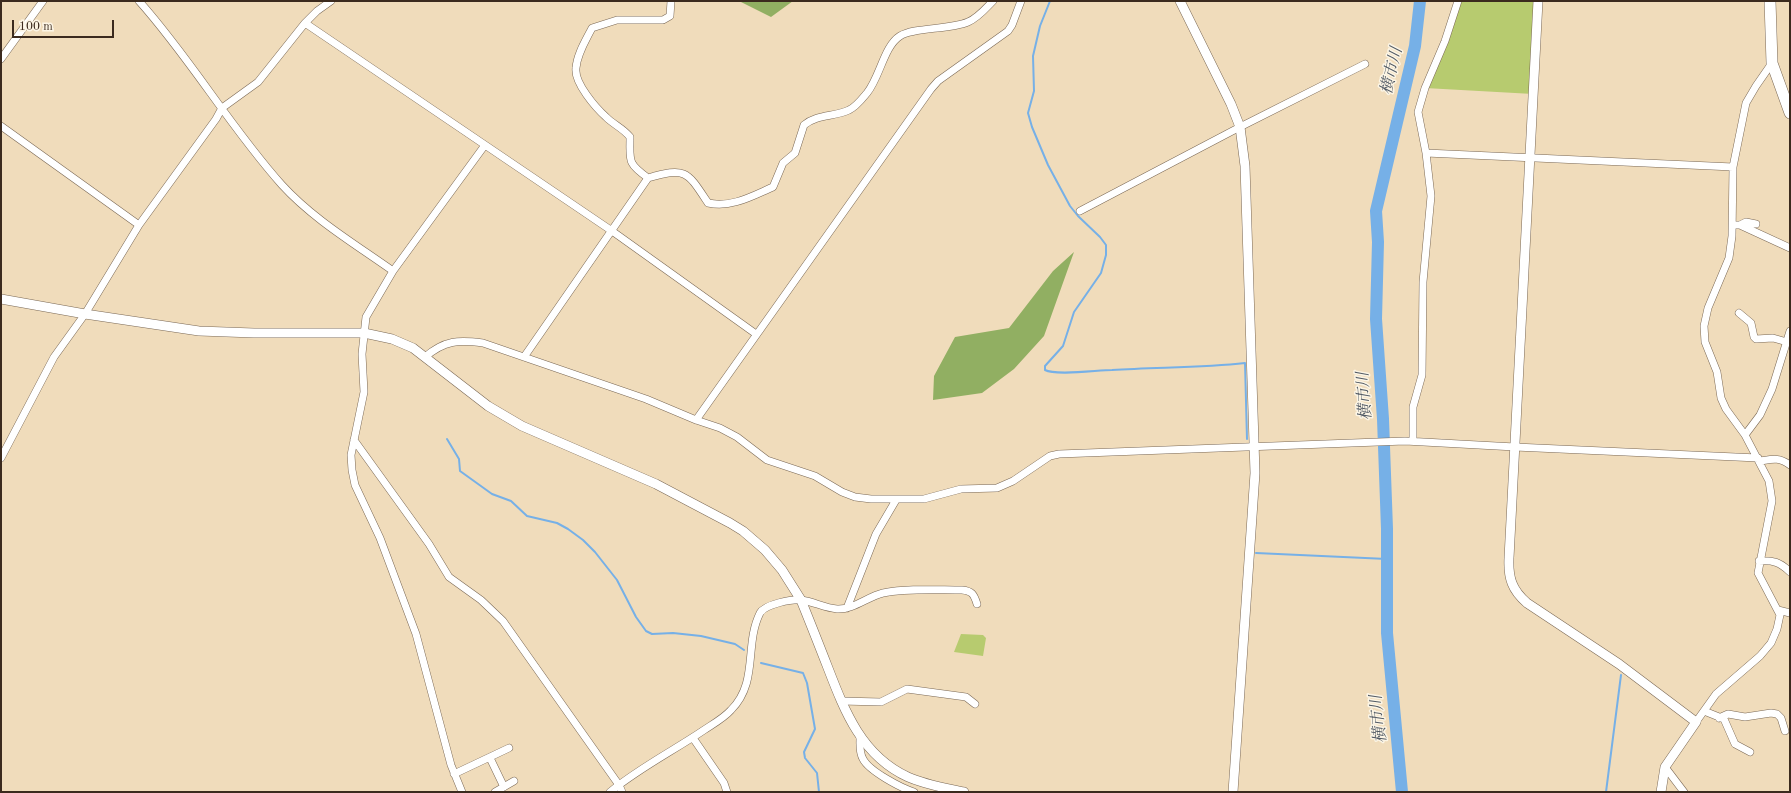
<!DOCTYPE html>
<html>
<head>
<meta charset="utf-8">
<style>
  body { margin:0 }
  #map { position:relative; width:1791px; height:793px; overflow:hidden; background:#f0dcbb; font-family:"Old Standard TT",serif }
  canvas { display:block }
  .frame { position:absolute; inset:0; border:2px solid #3b2a1e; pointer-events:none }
  .scale { position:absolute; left:12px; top:20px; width:102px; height:18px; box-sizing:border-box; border:2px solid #3b2a1e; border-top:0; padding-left:5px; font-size:12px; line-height:14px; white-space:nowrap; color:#3b2a1e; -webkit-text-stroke:3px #fcf5e5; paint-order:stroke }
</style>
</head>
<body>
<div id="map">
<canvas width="1791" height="793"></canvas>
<div class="frame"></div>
<div class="scale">100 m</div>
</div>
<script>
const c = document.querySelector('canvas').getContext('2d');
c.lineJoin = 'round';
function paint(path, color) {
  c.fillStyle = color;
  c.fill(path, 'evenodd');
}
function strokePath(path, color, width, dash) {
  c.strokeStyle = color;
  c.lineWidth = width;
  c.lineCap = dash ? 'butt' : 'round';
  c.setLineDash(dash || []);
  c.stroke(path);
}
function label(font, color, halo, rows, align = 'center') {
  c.font = font + ' "Old Standard TT","Noto Serif JP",serif';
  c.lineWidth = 3;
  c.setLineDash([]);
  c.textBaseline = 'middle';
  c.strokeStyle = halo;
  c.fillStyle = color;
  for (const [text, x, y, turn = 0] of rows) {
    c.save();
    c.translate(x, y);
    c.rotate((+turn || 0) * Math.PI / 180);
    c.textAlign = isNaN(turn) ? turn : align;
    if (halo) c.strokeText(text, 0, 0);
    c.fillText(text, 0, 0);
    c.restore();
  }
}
const green = new Path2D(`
  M1458,1H1538L1533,94L1425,88Z
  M961,634L983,635L986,638L983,656L954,652Z`);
const forest = new Path2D(`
  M739,1H793L771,17Z
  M1074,252L1044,336L1014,369L982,393L933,400L934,376L955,337L1009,328L1053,271Z`);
const stream = new Path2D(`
  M1050,1L1040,26L1033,56L1034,91L1028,113L1032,127L1048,165L1070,206L1078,216L1100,237L1106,245V255L1101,273L1074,312L1063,346L1045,366V370C1056,376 1098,370 1112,370C1156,367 1201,368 1245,363L1247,439
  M447,439L459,459L460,471L492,494L511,501L527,516L557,523L568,529L583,540L595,552L617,580L636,617L646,631L652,634L673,633L701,636L735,644L744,650
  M1256,553L1387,559
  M761,663L803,673L807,683L815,729L804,752L805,758L817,773L819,792
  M1606,792L1621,675`);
const river = new Path2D(`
  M1402,792L1387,633V529L1383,419L1376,319L1378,242L1376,211L1415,46L1420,1`);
const minor = new Path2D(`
  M139,1C191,59 230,127 282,185C313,219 355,244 393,271
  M305,23L612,231L756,334
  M1,59L43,1
  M1,126L139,225
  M1426,153L1733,167
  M648,178C627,163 630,161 630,137C623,128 614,125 606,117C596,108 574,83 576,68C577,54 586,40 592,28L617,20H663L670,16L671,1
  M1080,211L1240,127L1365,64
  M1733,225H1740L1790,248
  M1740,225L1746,222L1756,224
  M1739,313L1751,323L1754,337L1756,339L1773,338L1787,342
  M425,357C445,340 458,340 483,343L646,399L696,420L720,428L737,437L767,460L815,476L842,492L855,497L871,499H924L961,489L997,488L1013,481L1050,456L1059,454L1405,441L1515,447L1758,458
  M524,357L648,178C686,167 687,171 708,203C732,208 752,196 773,187L783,163L795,153L804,125C817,114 835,117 849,110C856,107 862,99 867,93C880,77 884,46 900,36C914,27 949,30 968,22C978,18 986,8 993,1
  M696,420L931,89L938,81L1008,31L1012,25L1021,1
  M1745,435L1760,415L1772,389L1790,331
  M354,440L429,544L449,577L481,600L503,621L619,785L622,792
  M1413,441V407L1422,375L1423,282L1431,196L1426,153L1418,112L1425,88L1445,41L1458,1
  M1,458L54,357L85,314L139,225L216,119L222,108L258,82L305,23L317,11L331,1
  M1760,461C1773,459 1779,457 1790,465
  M1759,561C1773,560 1780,562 1790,572
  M847,608L876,534L896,500
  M1778,610L1790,613
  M841,701L881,702L907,689L966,697L975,704
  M1704,711L1724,719L1735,744L1750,752
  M1719,718L1728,714L1745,717L1771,713L1777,714L1781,718L1785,731
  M1696,722L1716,694L1760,656L1771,643L1777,629L1780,615L1758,573L1772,501L1769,481L1745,435L1726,409L1721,398L1717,372L1705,342L1704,326L1708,308L1729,258L1732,236L1733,167L1746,103L1756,86L1772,63
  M693,738L724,783L727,792
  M860,738C860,745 859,752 863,759C869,771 901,788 914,792
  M490,758L504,787
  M1665,767L1684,792
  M454,774L509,748
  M462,792L451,765L416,634L380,538L355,485L352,470L351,455L364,392L362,354L366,317L393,271L485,145
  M495,792L514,781
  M610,792C639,768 673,751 704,730C713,724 724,718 731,710C759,682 744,645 760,613C765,604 792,599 802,600C814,602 825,608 837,609C853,610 867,597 883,593C908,588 936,590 962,590C972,591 974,594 977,604`);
const tertiary = new Path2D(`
  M1180,1L1231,104L1240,127L1245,166L1255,473L1233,792
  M1538,1L1509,558C1508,578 1512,590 1527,603L1619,664L1696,722L1665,767L1661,792
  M1,299L85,314L199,331L254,333H364L392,339L413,348L488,406L522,426L656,484L730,523L743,531L765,550L782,570L801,600C810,622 819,645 828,668C845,712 862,756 908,777C926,785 946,788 964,792`);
const secondary = new Path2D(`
  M1770,1L1772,63L1790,113`);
const waterNames = [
  ["横市川",1392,71,-77],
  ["横市川",1365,396,-94],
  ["横市川",1379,719,-96]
];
paint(green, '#b7cb6f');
paint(forest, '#91af62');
strokePath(stream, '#76b0e7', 2);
strokePath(river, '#76b0e7', 12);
strokePath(minor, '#7a6855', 8);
strokePath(tertiary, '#7a6855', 10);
strokePath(secondary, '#7a6855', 12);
strokePath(minor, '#fff', 7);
strokePath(tertiary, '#fff', 9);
strokePath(secondary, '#fff', 11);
label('italic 16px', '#505964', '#fcf5e5', waterNames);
</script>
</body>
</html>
